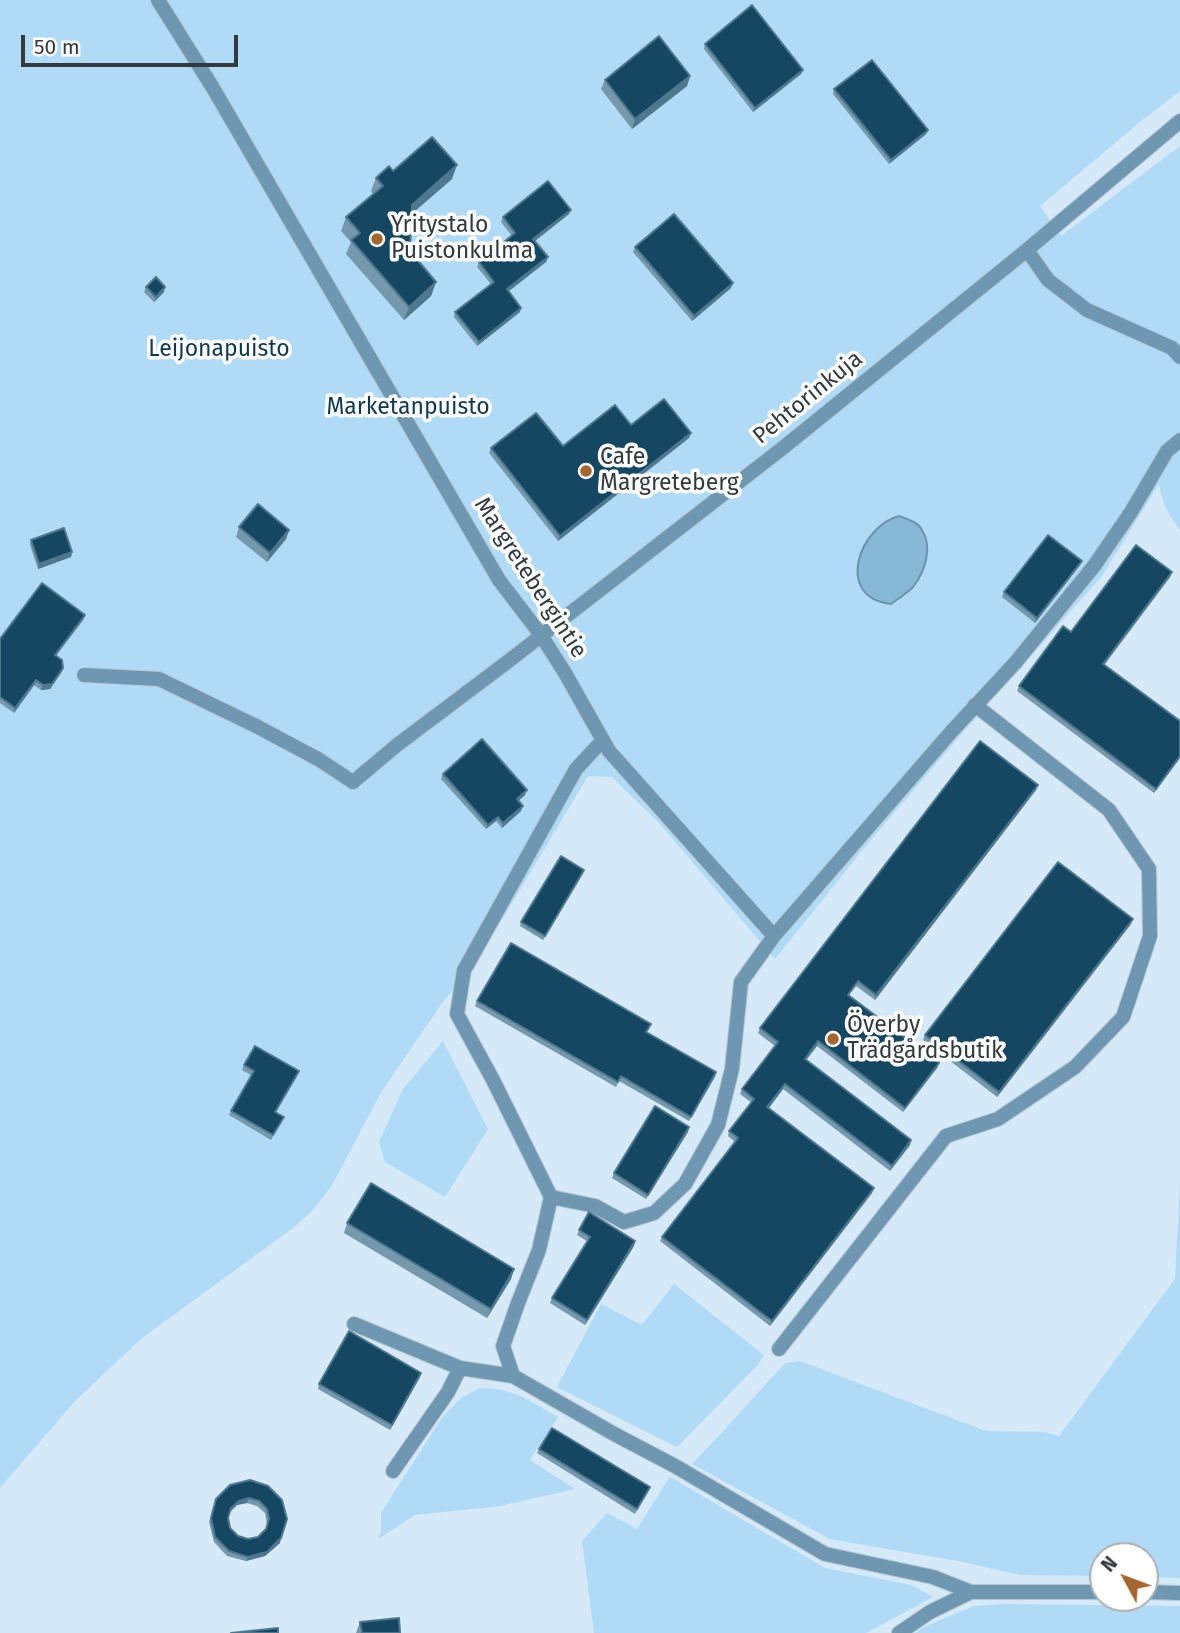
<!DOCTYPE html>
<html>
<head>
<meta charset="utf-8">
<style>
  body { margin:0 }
  #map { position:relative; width:1180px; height:1633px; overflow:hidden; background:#d5e9f8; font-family:"Fira Sans",sans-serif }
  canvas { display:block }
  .north { position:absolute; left:1089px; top:1542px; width:70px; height:70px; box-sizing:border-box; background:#fff; border:2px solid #adb0b2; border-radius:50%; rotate:311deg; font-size:19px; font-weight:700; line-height:28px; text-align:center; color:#323a3f }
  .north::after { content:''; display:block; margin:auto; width:24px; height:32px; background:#a5652e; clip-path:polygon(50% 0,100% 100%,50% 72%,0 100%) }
  .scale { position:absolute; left:21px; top:35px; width:217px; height:32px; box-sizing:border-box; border:4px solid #323a3f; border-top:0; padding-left:9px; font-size:21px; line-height:24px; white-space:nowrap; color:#323a3f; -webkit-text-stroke:5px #fff; paint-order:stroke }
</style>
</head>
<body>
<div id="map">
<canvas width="1180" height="1633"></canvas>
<div class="north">N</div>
<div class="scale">50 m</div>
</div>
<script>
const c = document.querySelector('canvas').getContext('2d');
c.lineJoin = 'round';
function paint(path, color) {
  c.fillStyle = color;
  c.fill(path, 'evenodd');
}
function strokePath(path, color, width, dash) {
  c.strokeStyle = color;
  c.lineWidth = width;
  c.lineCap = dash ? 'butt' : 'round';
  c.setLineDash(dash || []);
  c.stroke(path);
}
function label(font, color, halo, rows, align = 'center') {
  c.font = font + ' "Fira Sans",sans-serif';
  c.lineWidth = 7;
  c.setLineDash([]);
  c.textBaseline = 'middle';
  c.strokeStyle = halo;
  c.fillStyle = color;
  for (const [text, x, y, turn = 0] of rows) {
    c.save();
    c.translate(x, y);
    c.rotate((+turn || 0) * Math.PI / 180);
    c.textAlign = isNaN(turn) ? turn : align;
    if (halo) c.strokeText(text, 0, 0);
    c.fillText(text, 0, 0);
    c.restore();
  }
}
const green = new Path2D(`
  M0,0H1180V91L1140,122L1040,206L1061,236L1180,146V530C1168,514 1162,503 1159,484L1102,576L965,730L865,847L775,959L660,824L612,777L588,776L475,965L442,1003L382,1091L332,1185L314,1209L293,1228L142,1338L75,1401L0,1488Z
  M443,1041L488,1129L445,1197L385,1162L379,1142L403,1089Z
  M1180,1181V1578L1145,1577V1556H1103V1576L1020,1575L963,1562L830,1539L692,1464L716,1439L785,1363L800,1361L986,1431L1045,1432L1059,1436L1175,1279Z
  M674,1284L764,1355L757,1366L677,1447L557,1387L601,1304L642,1325Z
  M480,1388C514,1388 530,1401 558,1417L530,1460L575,1489L500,1506L415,1515L378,1539L381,1532V1513L441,1419L461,1398Z
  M670,1477L825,1568L911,1585L933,1597L866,1633H594L582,1541L607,1513L637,1529Z
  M1005,1604L1180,1606V1633H915L924,1627L974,1606Z`);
const water = new Path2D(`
  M899,516C907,519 918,522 922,530C933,547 925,572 913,587C907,593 898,599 891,604C833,597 860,526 899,516Z`);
const lane = new Path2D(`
  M84,675L159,679L256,726L318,759L353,782
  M551,1197L493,1080L457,1014L464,970L467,965L576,769L603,740
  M354,1324L460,1368
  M779,1349L946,1136L998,1119L1075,1067L1123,1017L1150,936L1149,869L1109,810L975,705
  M393,1471L448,1392L460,1368L513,1376`);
const street = new Path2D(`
  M158,0L213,88L499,580L541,635L565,673L609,751L774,936
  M1027,250L1048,280L1087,310L1172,348L1180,357
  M353,782L397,745L506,663L784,447L1027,250L1180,121
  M971,1592L933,1577L825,1554L675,1466L616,1435L513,1376L503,1346L518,1303L539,1250L551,1197L595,1206L624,1222L654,1213L685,1184L718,1125L732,1069L741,982L774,936L951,732L1015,663L1094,566L1131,512L1167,451L1180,440
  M1145,1592L1180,1593
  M899,1633L930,1612L971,1592H1103`);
const wall = new Path2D(`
  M705,44L801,74L753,112L704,49Z
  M690,76L687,86L632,129L601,89L605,80Z
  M834,89L928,130L926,134L889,164L833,94Z
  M393,171L452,179L411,214L410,251L436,282L431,296L404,320L346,254L351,242L341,231L346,217L373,194L371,191L376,178Z
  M571,210L569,214L535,241L548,257L546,262L509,291L520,312L477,346L454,317L455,312L491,284L477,267L479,262L512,236L501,222L503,217Z
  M635,247L731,288L692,321L633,252Z
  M146,287L164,292L154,302L144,292Z
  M631,425L689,438L558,541L489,453L491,448L563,446Z
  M239,527L289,530L286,539L267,562L236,537Z
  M31,540L72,552L71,557L38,569L30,545Z
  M1082,561L1080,565L1035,623L1002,597L1004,592Z
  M1172,572L1170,577L1104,665L1180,721V758L1154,793L1017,691L1019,686L1071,632Z
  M85,615L83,620L56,656L63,668L61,673L50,689L41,690L34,685L14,713L0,703V639Z
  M443,774L525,795L518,801L521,811L502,828L496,821L486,829L441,779Z
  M1038,785L1036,790L875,1000L856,986L849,995L939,1063L937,1068L903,1112L817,1046L806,1060L911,1140L910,1145L890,1171L783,1089L769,1108L872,1193L770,1326L660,1241L662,1237L735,1142L728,1136L729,1131L752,1103L740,1094L742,1089L775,1046L758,1033L760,1028Z
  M584,870L582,875L543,940L520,926L521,922Z
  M1131,924L997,1097L923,1040L925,1035Z
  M477,1001L651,1024L647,1032L716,1072L689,1121L619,1081L616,1087L475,1006Z
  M244,1065L297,1076L276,1112L282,1121L271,1140L229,1115L251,1075L242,1070Z
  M688,1132L646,1199L612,1178L614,1173Z
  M347,1223L514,1269L511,1279L487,1318L344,1233Z
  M579,1230L634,1246L585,1325L550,1303L552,1298L587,1241L577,1235Z
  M420,1377L390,1430L318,1389L319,1384Z
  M539,1449L648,1492L635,1514L537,1453Z
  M268,1486L280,1543L265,1556L246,1561L227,1556L214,1542L209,1522L216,1499ZM247,1503L257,1506L265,1513L267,1524L266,1530L258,1537L248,1539L238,1536L230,1528L228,1518L229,1512L237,1505Z
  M360,1622L400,1633H356Z`);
const shadedWall = new Path2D(`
  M803,70L801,74L753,112L755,108Z
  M690,76L687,86L632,129L635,119Z
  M928,130L926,134L889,164L891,160Z
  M457,165L452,179L407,218L412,205Z
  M571,210L569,214L531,244L533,239Z
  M548,257L546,262L505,294L507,289Z
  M436,282L431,296L404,320L409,307Z
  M733,283L731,288L692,321L694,316Z
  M165,287L164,292L154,302L156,297Z
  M521,308L520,312L477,346L479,342Z
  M691,433L689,438L558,541L560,536Z
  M289,530L286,539L267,562L270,553Z
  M72,552L71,557L38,569L39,564Z
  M1082,561L1080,565L1035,623L1037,618Z
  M1172,572L1170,577L1101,669L1103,664Z
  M85,615L83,620L53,659L55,655Z
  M63,668L61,673L50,689L41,690L43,685Z
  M36,680L34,685L14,713L15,708Z
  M1180,756V758L1154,793L1156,789Z
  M1038,785L1036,790L875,1000L876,995Z
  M527,790L525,795L515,804L517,799Z
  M523,806L521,811L502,828L503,823Z
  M498,817L496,821L486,829L488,825Z
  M584,870L582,875L543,940L545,936Z
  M1133,919L1131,924L997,1097L999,1092Z
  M818,1041L817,1046L803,1064L805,1059Z
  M939,1063L937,1068L903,1112L905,1108Z
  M716,1072L715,1077L689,1121L691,1117Z
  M785,1084L783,1089L766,1112L767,1107Z
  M689,1127L688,1132L646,1199L648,1195Z
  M911,1140L910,1145L890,1171L892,1166Z
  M874,1188L872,1193L770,1326L772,1321Z
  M635,1241L634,1246L585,1325L587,1320Z
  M514,1269L511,1279L487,1318L491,1309Z
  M421,1373L420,1377L390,1430L392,1425Z
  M249,1498L247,1503L237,1505L229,1513L231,1508L239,1501Z
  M281,1538L280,1543L265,1556L246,1561L248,1557Z`);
const building = new Path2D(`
  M752,5L803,70L755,108L705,44Z
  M659,36L690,76L635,119L605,80Z
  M872,60L928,130L891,160L834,89Z
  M432,137L457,165L412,205L410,251L436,282L409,307L351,240L360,233L346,217L383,186L376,178L389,166L393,171Z
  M548,181L571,210L533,239L548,257L507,289L521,308L479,342L455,312L494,282L479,262L515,233L503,217Z
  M674,214L733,283L694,316L635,247Z
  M156,277L165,287L156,297L146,287Z
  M664,399L691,433L560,536L491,448L536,413L563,446L615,405L631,425Z
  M258,504L289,530L270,553L239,527Z
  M64,528L72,552L39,564L31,540Z
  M1048,535L1082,561L1037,618L1004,592Z
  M1136,545L1172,572L1103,664L1180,721V756L1156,789L1019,686L1063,626L1071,632Z
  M42,583L85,615L55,655L62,660L63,668L52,684L43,685L36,680L15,708L0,697V639Z
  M482,739L527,790L517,799L523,806L503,823L498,817L488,825L443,774Z
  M980,741L1038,785L876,995L858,981L848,995L939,1063L905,1108L818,1041L805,1059L911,1140L892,1166L785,1084L767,1107L874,1188L772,1321L662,1237L738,1138L729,1131L754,1099L742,1089L778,1042L760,1028Z
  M561,856L584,870L545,936L521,922Z
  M1058,862L1133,919L999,1092L925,1035Z
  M511,943L651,1024L646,1032L716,1072L691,1117L621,1076L618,1082L477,1001Z
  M255,1046L299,1071L275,1112L284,1117L273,1135L231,1111L254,1071L244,1065Z
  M655,1106L689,1127L648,1195L614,1173Z
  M371,1183L514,1269L491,1309L347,1223Z
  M589,1212L635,1241L587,1320L552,1298L590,1237L579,1230Z
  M349,1331L421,1373L392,1425L319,1384Z
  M552,1428L650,1487L637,1509L539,1449Z
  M250,1480L268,1486L282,1500L287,1519L281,1538L267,1552L248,1557L229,1551L215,1537L211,1518L216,1499L230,1485ZM249,1498L259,1501L267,1509L269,1519L266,1529L258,1537L248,1539L238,1536L230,1528L228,1518L231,1508L239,1501Z
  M399,1618L400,1633H362L360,1622Z
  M278,1628V1633H231Z`);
const markers = [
  [377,239,7,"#a5652e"],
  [586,471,7,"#a5652e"],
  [833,1039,7,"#a5652e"]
];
const poiNames = [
  ["Yritystalo",391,226],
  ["Puistonkulma",391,252],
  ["Cafe",600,458],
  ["Margreteberg",600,484],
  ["Överby",847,1026],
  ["Trädgårdsbutik",847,1052]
];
const parkNames = [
  ["Leijonapuisto",219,350],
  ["Marketanpuisto",408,408]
];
const streetNames = [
  ["Pehtorinkuja",808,398,-39],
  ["Margretebergintie",530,578,57]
];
paint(green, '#b0daf6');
paint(water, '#87b8d8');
strokePath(water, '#6e92aa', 2);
strokePath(lane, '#b4c6d3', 16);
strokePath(street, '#b4c6d3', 16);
strokePath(lane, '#7097b1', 14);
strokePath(street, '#7097b1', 14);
paint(wall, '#7698ad');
paint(shadedWall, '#4f788f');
paint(building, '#164762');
strokePath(building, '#4f788f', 2);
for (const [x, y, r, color] of markers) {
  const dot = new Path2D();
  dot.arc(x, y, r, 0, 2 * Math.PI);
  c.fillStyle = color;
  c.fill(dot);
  strokePath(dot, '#fff', 2.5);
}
label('23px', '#323a3f', '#fff', poiNames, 'left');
label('23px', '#10384f', '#fff', parkNames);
label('23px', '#323a3f', '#fff', streetNames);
</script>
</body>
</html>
